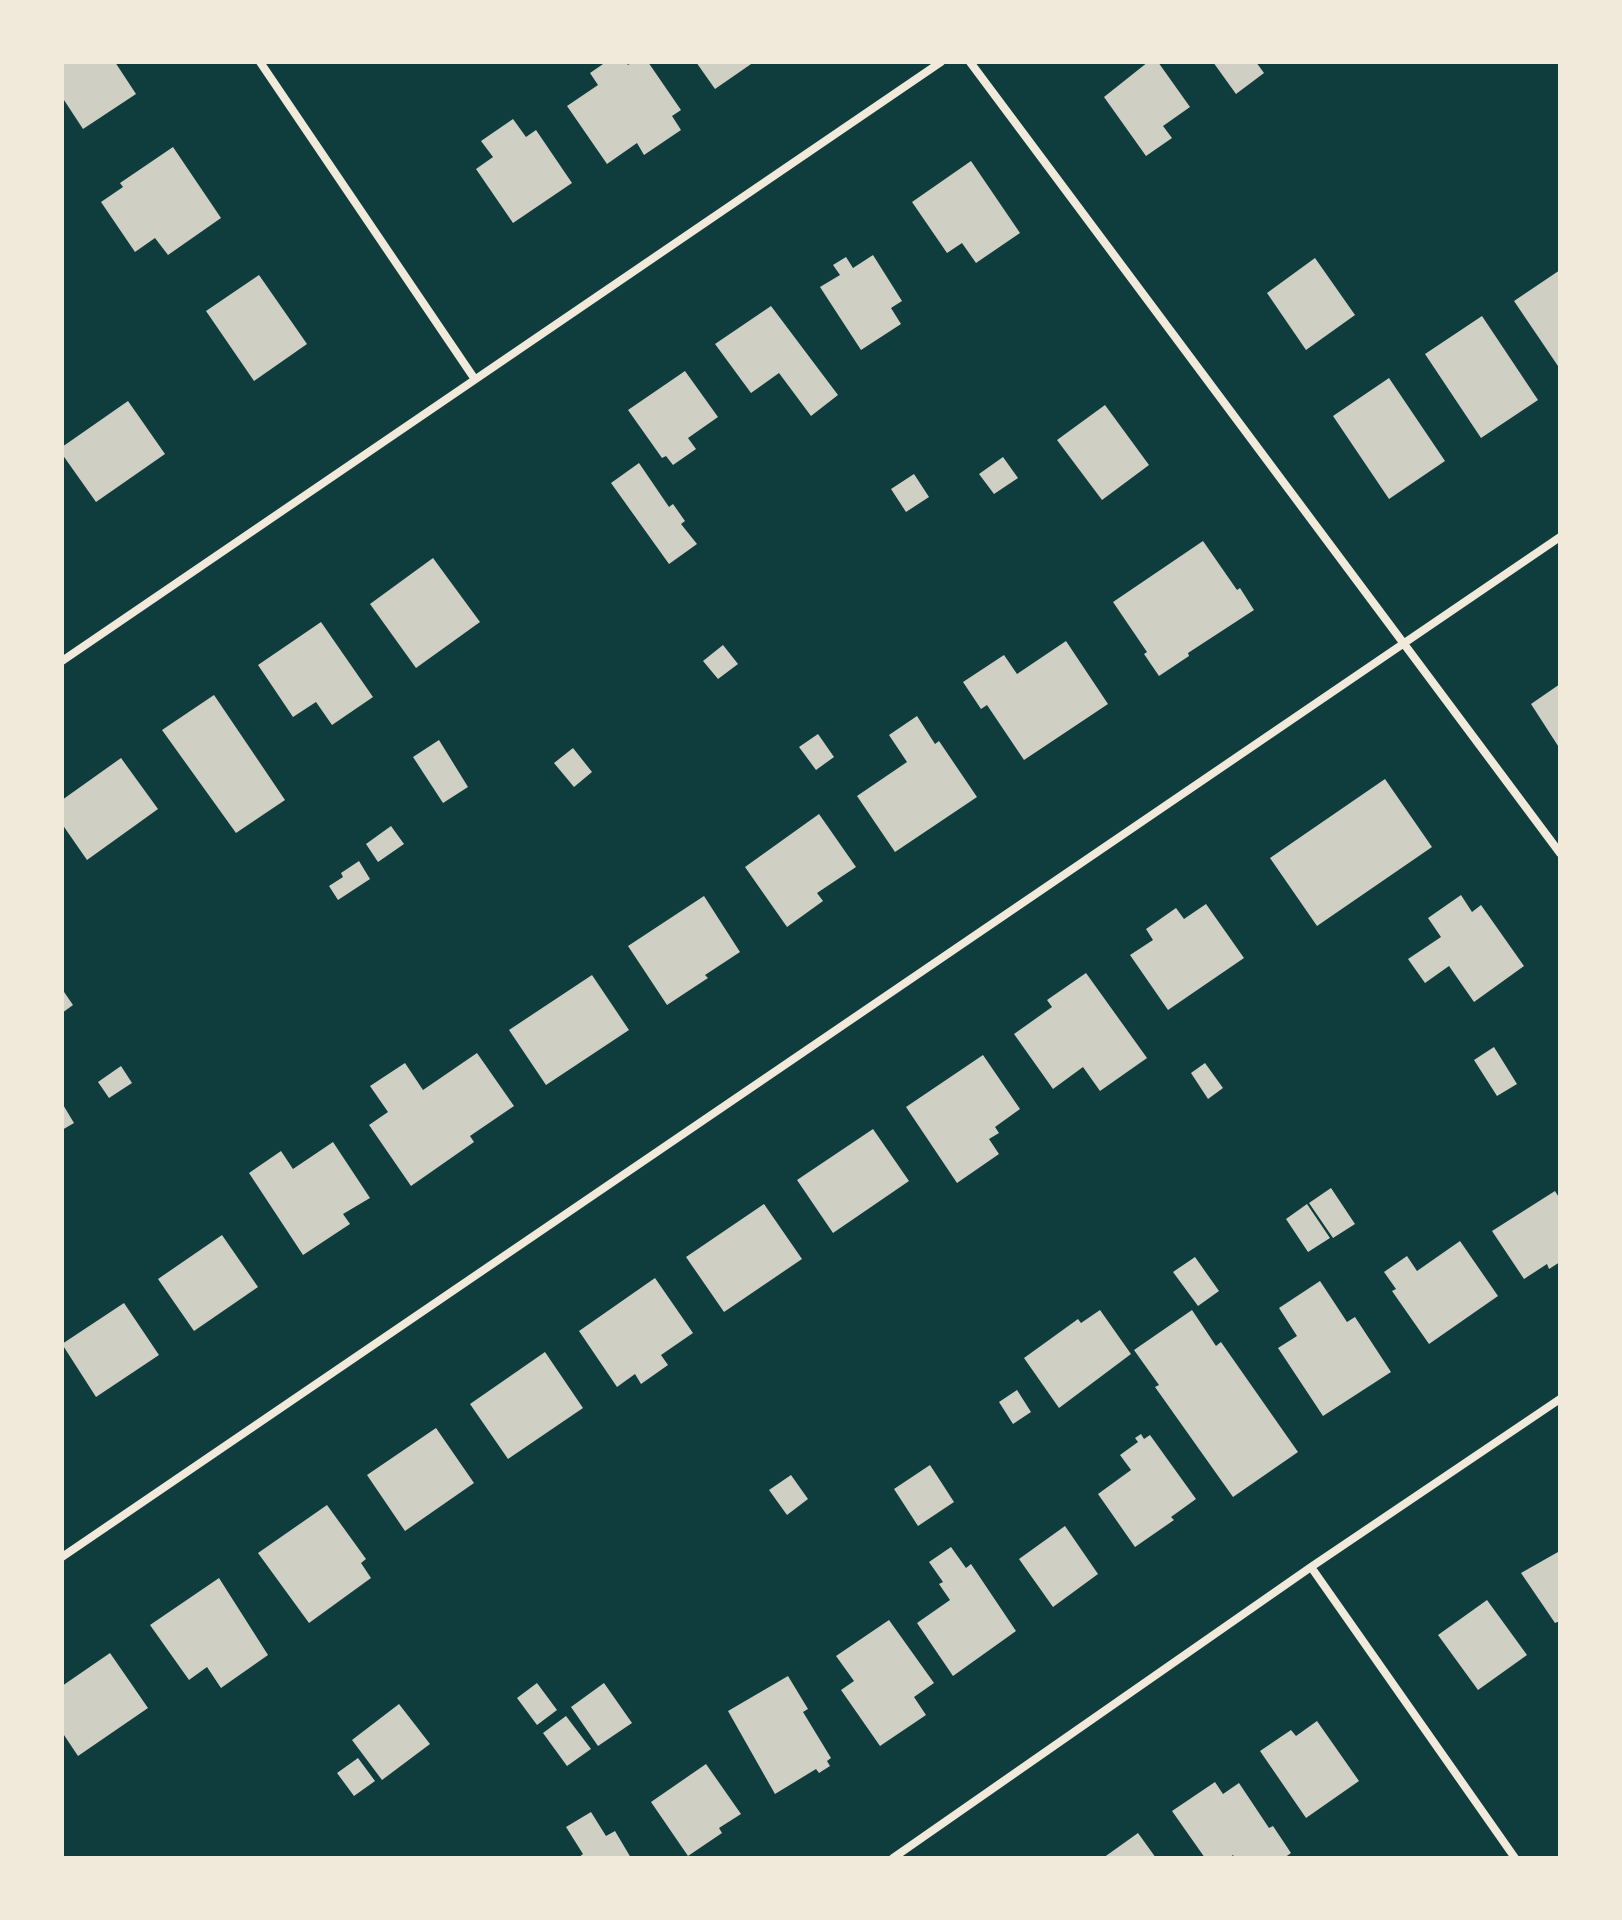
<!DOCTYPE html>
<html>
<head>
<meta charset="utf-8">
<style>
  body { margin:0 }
  #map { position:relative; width:1622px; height:1920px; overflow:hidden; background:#0f3d3e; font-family:Poppins,sans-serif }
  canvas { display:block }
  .frame { position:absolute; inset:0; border:64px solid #f1e9da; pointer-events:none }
</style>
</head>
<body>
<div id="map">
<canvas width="1622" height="1920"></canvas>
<div class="frame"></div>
</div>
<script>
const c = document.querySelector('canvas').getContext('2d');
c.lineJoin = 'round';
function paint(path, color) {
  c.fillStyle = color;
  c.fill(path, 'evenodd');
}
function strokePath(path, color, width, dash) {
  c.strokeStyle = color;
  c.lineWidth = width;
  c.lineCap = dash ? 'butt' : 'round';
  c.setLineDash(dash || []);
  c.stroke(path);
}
const building = new Path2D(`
  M62,62H115L136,94L83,129L62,97Z
  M606,62H626L628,65L632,62H648L681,110L672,116L681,130L644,155L637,143L607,164L567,106L598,85L590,73Z
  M696,62H754L715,89Z
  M1148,62H1158L1190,107L1163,126L1172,138L1146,156L1104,97Z
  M1213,62H1256L1264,73L1236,94Z
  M513,119L526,137L536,130L572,183L513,223L476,169L493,157L481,141Z
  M173,147L221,218L168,255L155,238L135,252L101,202L123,187L120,183Z
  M971,161L1020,233L976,263L962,243L947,253L912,202Z
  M873,255L902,301L891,308L901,324L861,350L820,287L840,275L833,265L846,257L853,268Z
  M1315,258L1355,315L1306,350L1267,293Z
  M1560,270V369L1514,301Z
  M259,275L307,344L254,381L206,311Z
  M771,306L838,395L811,416L779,373L751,393L715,344Z
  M1482,316L1538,400L1481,438L1425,354Z
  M685,371L718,417L688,438L696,449L673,465L666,456L662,458L628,410Z
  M1389,378L1445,461L1389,499L1333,416Z
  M128,401L165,454L96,502L62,454V447Z
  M1105,405L1149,465L1102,500L1057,440Z
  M1003,457L1018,478L994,494L979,474Z
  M639,463L669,507L673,504L685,521L681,524L697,544L669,564L611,483Z
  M914,474L929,497L906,512L891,489Z
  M1203,541L1237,590L1240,588L1254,610L1188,653L1189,656L1159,676L1144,654L1147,652L1113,602Z
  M433,558L480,622L416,668L370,604Z
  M321,622L373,697L332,725L316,702L293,717L258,665Z
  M1066,641L1108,704L1024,760L987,705L981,709L963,682L1004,655L1017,674Z
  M723,645L738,664L718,679L703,661Z
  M1560,684V749L1531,704Z
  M214,695L285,800L236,833L162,730Z
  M917,716L935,744L939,741L977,797L895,852L857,796L907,762L889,735Z
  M818,734L834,757L816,770L799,747Z
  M439,740L468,787L443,803L413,757Z
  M573,748L592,772L574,787L554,763Z
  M121,758L158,809L87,860L62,824V800Z
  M1385,779L1432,847L1317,926L1270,858Z
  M819,814L856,867L817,893L823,901L787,927L745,867Z
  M391,826L404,844L378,862L366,844Z
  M359,861L370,879L338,900L329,886L343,877L341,873Z
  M1461,895L1472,912L1481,905L1524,966L1474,1002L1449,966L1425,983L1408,959L1441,937L1428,918Z
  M704,896L740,952L705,975L708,978L667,1005L628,946Z
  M1206,904L1244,958L1168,1010L1130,955L1153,940L1146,929L1176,908L1184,919Z
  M1086,973L1147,1058L1100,1091L1083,1067L1053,1089L1014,1034L1052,1007L1047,1000Z
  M592,975L629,1030L546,1085L509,1030Z
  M62,989L73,1005L62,1013Z
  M1494,1047L1517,1084L1497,1096L1474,1060Z
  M477,1053L514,1106L470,1136L474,1142L411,1186L369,1125L388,1112L370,1086L405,1063L423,1090Z
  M983,1055L1020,1109L995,1127L999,1133L989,1139L999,1154L957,1183L906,1107Z
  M1205,1063L1223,1088L1208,1099L1191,1073Z
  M121,1066L132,1083L109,1098L98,1082Z
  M62,1103L74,1123L62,1130Z
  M873,1129L909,1181L833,1233L797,1180Z
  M333,1142L370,1198L343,1214L350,1224L303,1255L249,1173L281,1151L293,1169Z
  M1331,1188L1355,1224L1333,1238L1309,1203Z
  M1555,1191L1560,1199V1262L1549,1269L1547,1264L1524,1279L1492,1231Z
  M764,1204L802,1259L724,1312L686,1257Z
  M1307,1204L1330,1238L1308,1252L1286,1219Z
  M222,1235L258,1287L194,1331L158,1279Z
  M1460,1241L1498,1296L1429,1344L1392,1291L1396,1289L1384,1272L1407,1256L1417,1271Z
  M1195,1257L1219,1291L1198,1306L1173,1272Z
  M655,1278L693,1333L661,1355L668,1365L641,1384L635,1374L617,1387L579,1331Z
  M1320,1281L1347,1322L1355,1317L1391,1372L1323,1416L1278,1348L1297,1336L1279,1308Z
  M124,1303L159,1355L96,1397L62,1344Z
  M1100,1310L1131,1354L1059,1408L1024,1358L1078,1319L1081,1323Z
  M1192,1310L1216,1346L1221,1342L1298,1452L1233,1497L1155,1387L1159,1385L1134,1350Z
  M545,1352L583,1408L508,1459L470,1404Z
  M1017,1390L1031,1412L1013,1424L999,1402Z
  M436,1428L474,1483L405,1531L367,1475Z
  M1141,1434L1144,1439L1150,1435L1196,1499L1171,1517L1174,1520L1135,1547L1098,1494L1131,1470L1120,1455L1138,1442L1135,1438Z
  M930,1465L954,1502L918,1526L894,1489Z
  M791,1475L808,1499L787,1515L769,1490Z
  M327,1505L366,1559L361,1563L371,1578L309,1623L258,1553Z
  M1065,1526L1098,1574L1053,1607L1019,1559Z
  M951,1547L966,1568L971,1564L1016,1631L953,1676L917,1623L950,1600L939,1584L943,1582L929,1562Z
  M1558,1552L1560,1555V1621L1555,1623L1521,1573Z
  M219,1578L268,1655L221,1688L207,1667L189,1680L150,1625Z
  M1487,1600L1527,1655L1478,1690L1438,1635Z
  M889,1620L934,1683L914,1697L926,1715L880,1746L841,1690L854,1681L836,1656Z
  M110,1653L148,1708L78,1756L62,1732V1686Z
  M788,1676L808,1709L803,1712L831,1758L827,1761L830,1766L819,1773L816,1769L775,1794L728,1711Z
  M537,1683L557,1710L537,1725L517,1698Z
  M604,1683L632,1723L598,1746L571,1707Z
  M399,1704L430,1744L382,1780L352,1740Z
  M566,1716L591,1749L567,1766L543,1733Z
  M1317,1721L1359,1781L1306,1818L1260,1751L1291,1730L1296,1736Z
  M358,1758L375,1781L354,1796L337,1773Z
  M706,1764L741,1814L719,1828L722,1833L688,1856L651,1802Z
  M1215,1782L1223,1794L1239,1783L1269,1828L1273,1826L1291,1853L1284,1858H1235L1233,1855L1229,1858H1205L1172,1811Z
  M591,1812L606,1836L615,1831L631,1858H578L583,1854L566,1827Z
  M1138,1833L1156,1858H1103Z`);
const minor = new Path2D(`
  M260,62L474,378
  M970,62L1560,853
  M62,661L941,62
  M62,1557L1560,537
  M1311,1567L1515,1858
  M893,1858L1311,1567L1560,1399`);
paint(building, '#cfcfc3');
strokePath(minor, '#f1e9da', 8);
</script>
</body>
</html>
